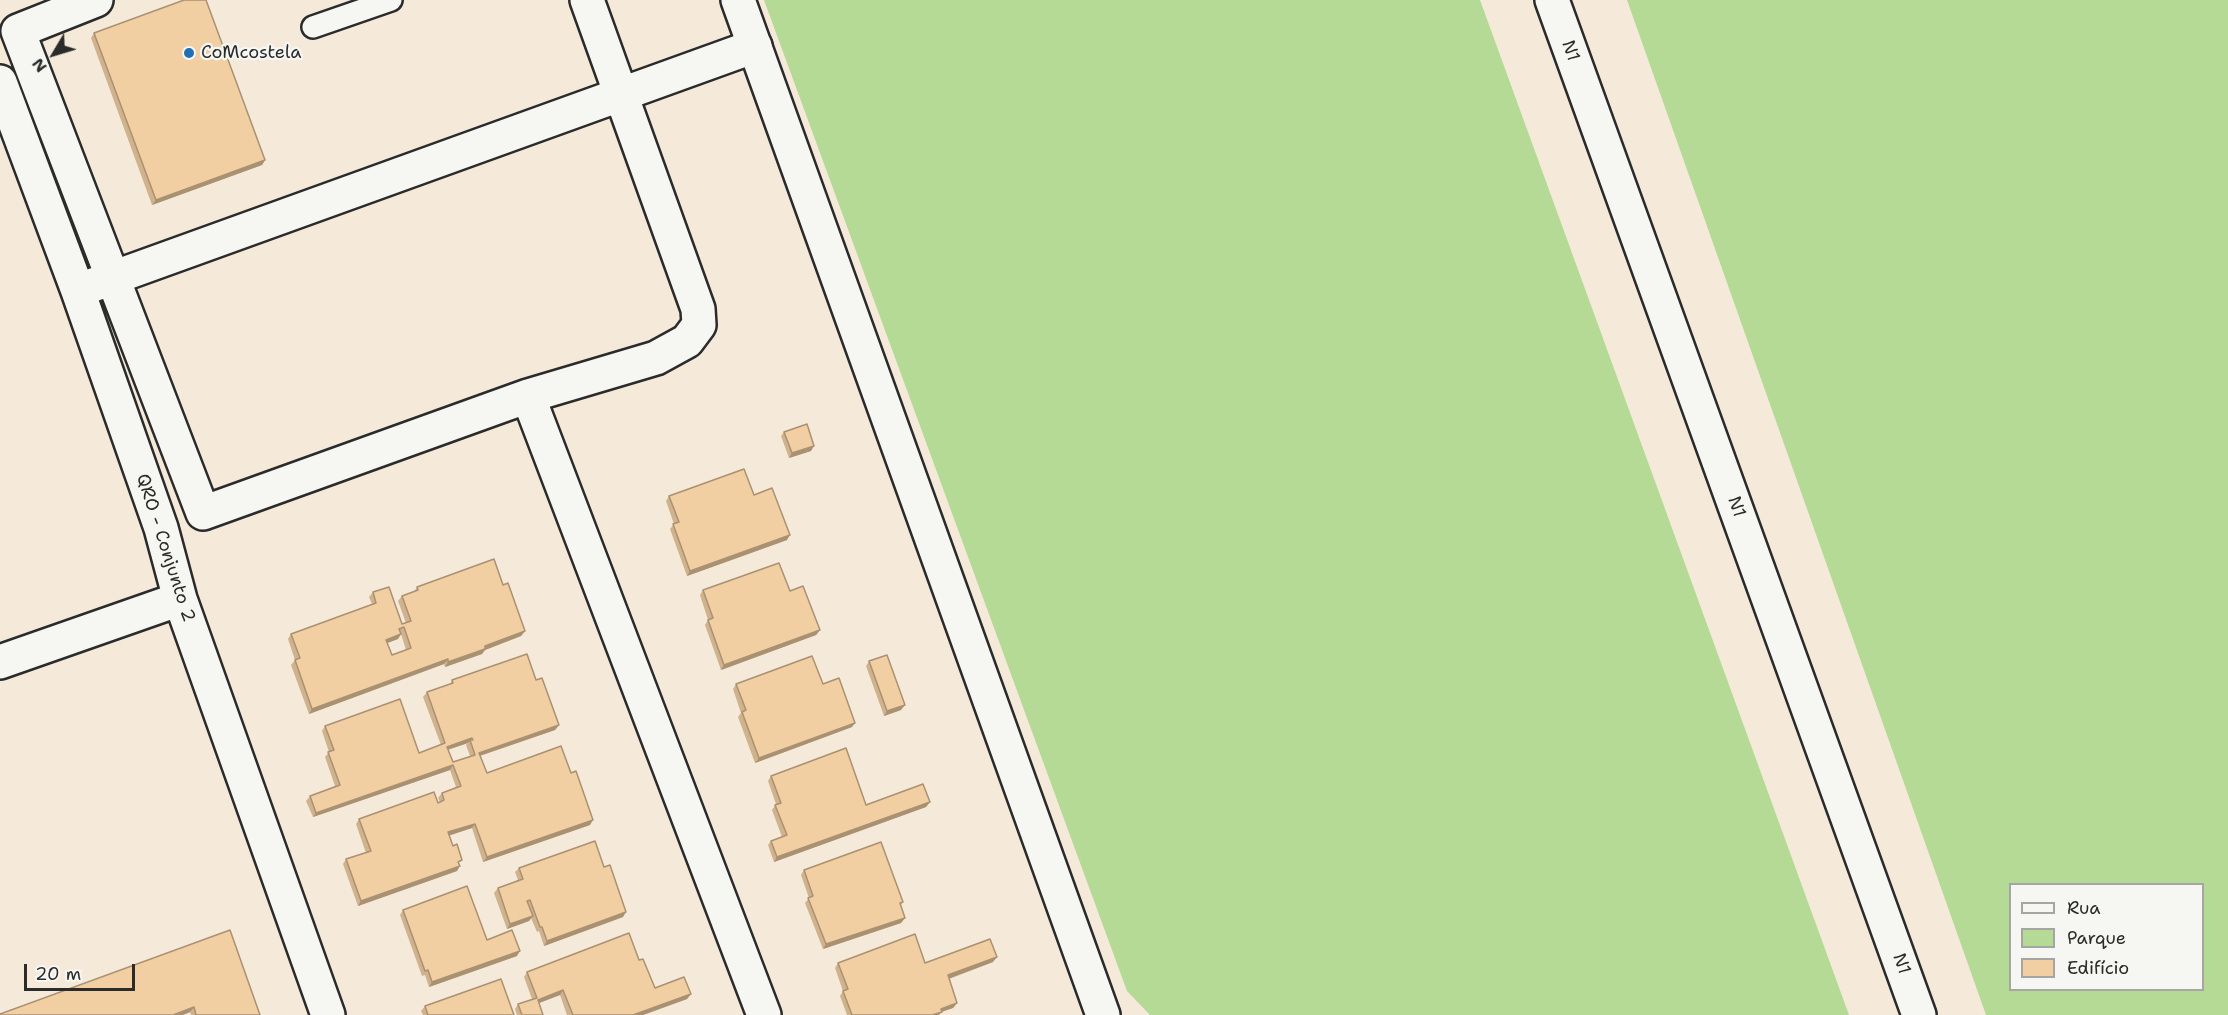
<!DOCTYPE html>
<html>
<head>
<meta charset="utf-8">
<style>
  body { margin:0 }
  #map { position:relative; width:2228px; height:1015px; overflow:hidden; background:#f5eada; font-family:"Shantell Sans",sans-serif }
  canvas { display:block }
  .legend { position:absolute; left:2009px; top:883px; width:195px; height:108px; box-sizing:border-box; background:#f6f6f2; border:2px solid #a5a5a2; margin:0; padding:8px 10px; list-style:none; font-size:18px; color:#2b2b2b }
  .legend li { display:flex; align-items:center; gap:12px; height:30px }
  .legend b { width:30px; border:2px solid #a5a5a2 }
  .north { position:absolute; left:24px; top:24px; width:60px; height:60px; -webkit-text-stroke:4px #f6f6f2; paint-order:stroke; rotate:232deg; font-size:16px; font-weight:700; line-height:24px; text-align:center; color:#2b2b2b }
  .north::after { content:''; display:block; margin:auto; width:21px; height:27px; background:#2b2b2b; clip-path:polygon(50% 0,100% 100%,50% 72%,0 100%) }
  .scale { position:absolute; left:24px; top:964px; width:111px; height:27px; box-sizing:border-box; border:3px solid #2b2b2b; border-top:0; padding-left:8px; font-size:18px; line-height:21px; white-space:nowrap; color:#2b2b2b; -webkit-text-stroke:4px #f6f6f2; paint-order:stroke }
</style>
</head>
<body>
<div id="map">
<canvas width="2228" height="1015"></canvas>
<ul class="legend">
<li><b style="height:8px;background:#f6f6f2"></b>Rua</li>
<li><b style="height:16px;background:#b4da95"></b>Parque</li>
<li><b style="height:16px;background:#f2cfa3"></b>Edifício</li>
</ul>
<div class="north">N</div>
<div class="scale">20 m</div>
</div>
<script>
const c = document.querySelector('canvas').getContext('2d');
c.lineJoin = 'round';
function paint(path, color) {
  c.fillStyle = color;
  c.fill(path, 'evenodd');
}
function strokePath(path, color, width, dash) {
  c.strokeStyle = color;
  c.lineWidth = width;
  c.lineCap = dash ? 'butt' : 'round';
  c.setLineDash(dash || []);
  c.stroke(path);
}
function label(font, color, halo, rows, align = 'center') {
  c.font = font + ' "Shantell Sans",sans-serif';
  c.lineWidth = 4.5;
  c.setLineDash([]);
  c.textBaseline = 'middle';
  c.strokeStyle = halo;
  c.fillStyle = color;
  for (const [text, x, y, turn = 0] of rows) {
    c.save();
    c.translate(x, y);
    c.rotate((+turn || 0) * Math.PI / 180);
    c.textAlign = isNaN(turn) ? turn : align;
    if (halo) c.strokeText(text, 0, 0);
    c.fillText(text, 0, 0);
    c.restore();
  }
}
const green = new Path2D(`
  M764,0H1480L1849,1015H1150L1127,991Z
  M1627,0H2228V1015H1986ZM2202,884V990H2010V884Z`);
const service = new Path2D(`
  M313,27L391,0`);
const minor = new Path2D(`
  M96,0L18,31L203,513L528,396L656,358L687,341L699,325L698,309L587,0
  M0,82L78,291L161,528L180,599L328,1015
  M93,285L755,46
  M528,396L764,1015
  M0,662L180,599`);
const secondary = new Path2D(`
  M738,0L1103,1015`);
const trunk = new Path2D(`
  M1552,0L1919,1015`);
const wall = new Path2D(`
  M94,33L265,160L262,165L152,205L91,38Z
  M784,432L811,451L789,458L781,436Z
  M754,495L787,540L687,576L670,529L674,524L666,501L669,496Z
  M503,585L525,631L521,636L485,650L482,654L445,667L444,664L309,714L291,665L295,660L288,639L291,634L372,604L369,597L373,592L402,624L406,623L398,601L402,596L414,592L417,587ZM401,634L406,650L392,655L387,643L398,639Z
  M703,590L790,591L820,630L816,635L721,670L705,625L708,620L700,595Z
  M869,661L901,710L884,716L866,666Z
  M452,680H536L559,725L555,730L480,756L487,773L590,825L483,862L472,828L449,835L459,864L457,871L358,906L343,864L346,859L366,853L356,824L359,819L438,803L440,802L438,798L442,793L456,787L450,770L313,817L306,801L310,796L335,786L325,757L329,752L322,731L325,726L419,753L441,745L423,697L427,692L450,684ZM468,743L466,745L470,756L453,762L448,750Z
  M736,684H823L852,727L755,763L738,717L741,713L733,689Z
  M771,776L866,805L930,802L926,807L774,862L768,845L771,841L782,837L772,810L776,804L768,781Z
  M519,868L623,917L544,946L539,931L537,932L531,918L529,921L507,929L494,893L498,888L518,880L515,872Z
  M804,870L903,902L900,906L905,918L901,923L823,949L805,903L809,898L801,875Z
  M403,910L487,940L517,956L429,987L425,975L422,976L400,915Z
  M230,930L260,1015H191L190,1012L183,1015H0Z
  M639,960L655,988L691,994L687,999L643,1015H567L560,995L539,1003L543,1015H517L515,1009L518,1004L532,999L524,977L527,972Z
  M993,962L949,979L957,1003L953,1008L941,1012L939,1015H847L840,996L843,991L835,968L838,963Z
  M425,1006L514,1015H423L421,1011Z`);
const shadedWall = new Path2D(`
  M265,160L262,165L152,205L156,200Z
  M814,446L811,451L789,458L792,453Z
  M790,535L787,540L687,576L690,571Z
  M820,630L816,635L721,670L724,665Z
  M525,631L521,636L485,650L482,654L445,667L448,662L485,646Z
  M401,634L398,639L382,645L386,640Z
  M448,659L444,664L309,714L312,709Z
  M905,705L901,710L884,716L887,711Z
  M855,723L852,727L755,763L759,758Z
  M559,725L555,730L476,757L479,753Z
  M472,738L468,743L443,751L447,747Z
  M453,765L450,770L313,817L316,813Z
  M930,802L926,807L774,862L777,857Z
  M593,820L590,825L483,862L487,857Z
  M475,824L472,828L445,837L448,832Z
  M460,866L457,871L358,906L361,901Z
  M626,912L623,917L544,946L547,941Z
  M533,916L529,921L507,929L510,924Z
  M905,918L901,923L823,949L826,944Z
  M520,951L517,956L429,987L432,982Z
  M997,957L993,962L945,980L948,975Z
  M563,990L560,995L534,1005L538,1000Z
  M691,994L687,999L643,1015H633Z
  M957,1003L953,1008L941,1012L939,1015H932L941,1009Z
  M194,1007L190,1012L183,1015H173Z`);
const building = new Path2D(`
  M184,0H206L265,160L156,200L94,33Z
  M807,424L814,446L792,453L784,432Z
  M744,469L754,495L772,488L790,535L690,571L673,524L679,522L669,496Z
  M494,559L503,585L508,583L525,631L485,646V649L448,662V659L312,709L295,660L300,658L291,634L376,603L373,592L389,587L402,624L411,621L402,596L418,590L417,587ZM404,627L411,648L392,655L386,640L401,634L399,629Z
  M779,563L790,591L803,586L820,630L724,665L708,620L713,618L703,590Z
  M527,654L536,680L542,678L559,725L479,753L487,773L561,746L571,773L576,771L593,820L487,857L475,824L448,832L453,846L457,844L462,860L458,862L460,866L361,901L346,859L371,851L359,819L434,792L438,803L444,800L442,793L461,786L453,765L316,813L310,796L340,785L328,752L334,750L325,726L400,699L419,753L445,743L427,692L453,683L452,680ZM472,738L473,740H470L475,755L453,762L447,747Z
  M887,655L905,705L887,711L869,661Z
  M812,656L823,684L839,678L855,723L759,758L742,712L746,710L736,684Z
  M846,748L866,805L923,784L930,802L777,857L771,841L787,835L775,805L781,803L771,776Z
  M595,841L604,867L610,865L626,912L547,941L542,927H540L530,900L527,901L533,916L510,924L498,888L523,879L519,868Z
  M881,842L903,902L900,903L905,918L826,944L808,898L813,896L804,870Z
  M467,886L487,940L512,930L520,951L432,982L428,970L425,971L403,910Z
  M230,930L260,1015H196L194,1007L173,1015H0V1014Z
  M629,933L639,960L643,959L655,988L684,977L691,994L633,1015H573L563,990L538,1000L543,1015H522L518,1004L537,998L527,972Z
  M915,934L925,963L990,939L997,957L948,975L957,1003L941,1009L942,1012L932,1015H852L843,991L848,989L838,963Z
  M501,979L514,1015H428L425,1006Z`);
const markers = [
  [189,53,6,"#1f6fb2"]
];
const streetNames = [
  ["N1",1570,51,70],
  ["N1",1736,507,70],
  ["QRO - Conjunto 2",165,548,72],
  ["N1",1901,964,70]
];
const poiNames = [
  ["CoMcostela",201,53]
];
paint(green, '#b4da95');
strokePath(service, '#2b2b2b', 26);
strokePath(minor, '#2b2b2b', 38);
strokePath(secondary, '#2b2b2b', 38);
strokePath(trunk, '#2b2b2b', 38);
strokePath(service, '#f6f6f2', 21);
strokePath(minor, '#f6f6f2', 33);
strokePath(secondary, '#f6f6f2', 33);
strokePath(trunk, '#f6f6f2', 33);
paint(wall, '#d0b28c');
paint(shadedWall, '#a99172');
paint(building, '#f2cfa3');
strokePath(building, '#a99172', 1.5);
for (const [x, y, r, color] of markers) {
  const dot = new Path2D();
  dot.arc(x, y, r, 0, 2 * Math.PI);
  c.fillStyle = color;
  c.fill(dot);
  strokePath(dot, '#f6f6f2', 2);
}
label('18px', '#2b2b2b', '#f6f6f2', streetNames);
label('18px', '#2b2b2b', '#f6f6f2', poiNames, 'left');
</script>
</body>
</html>
